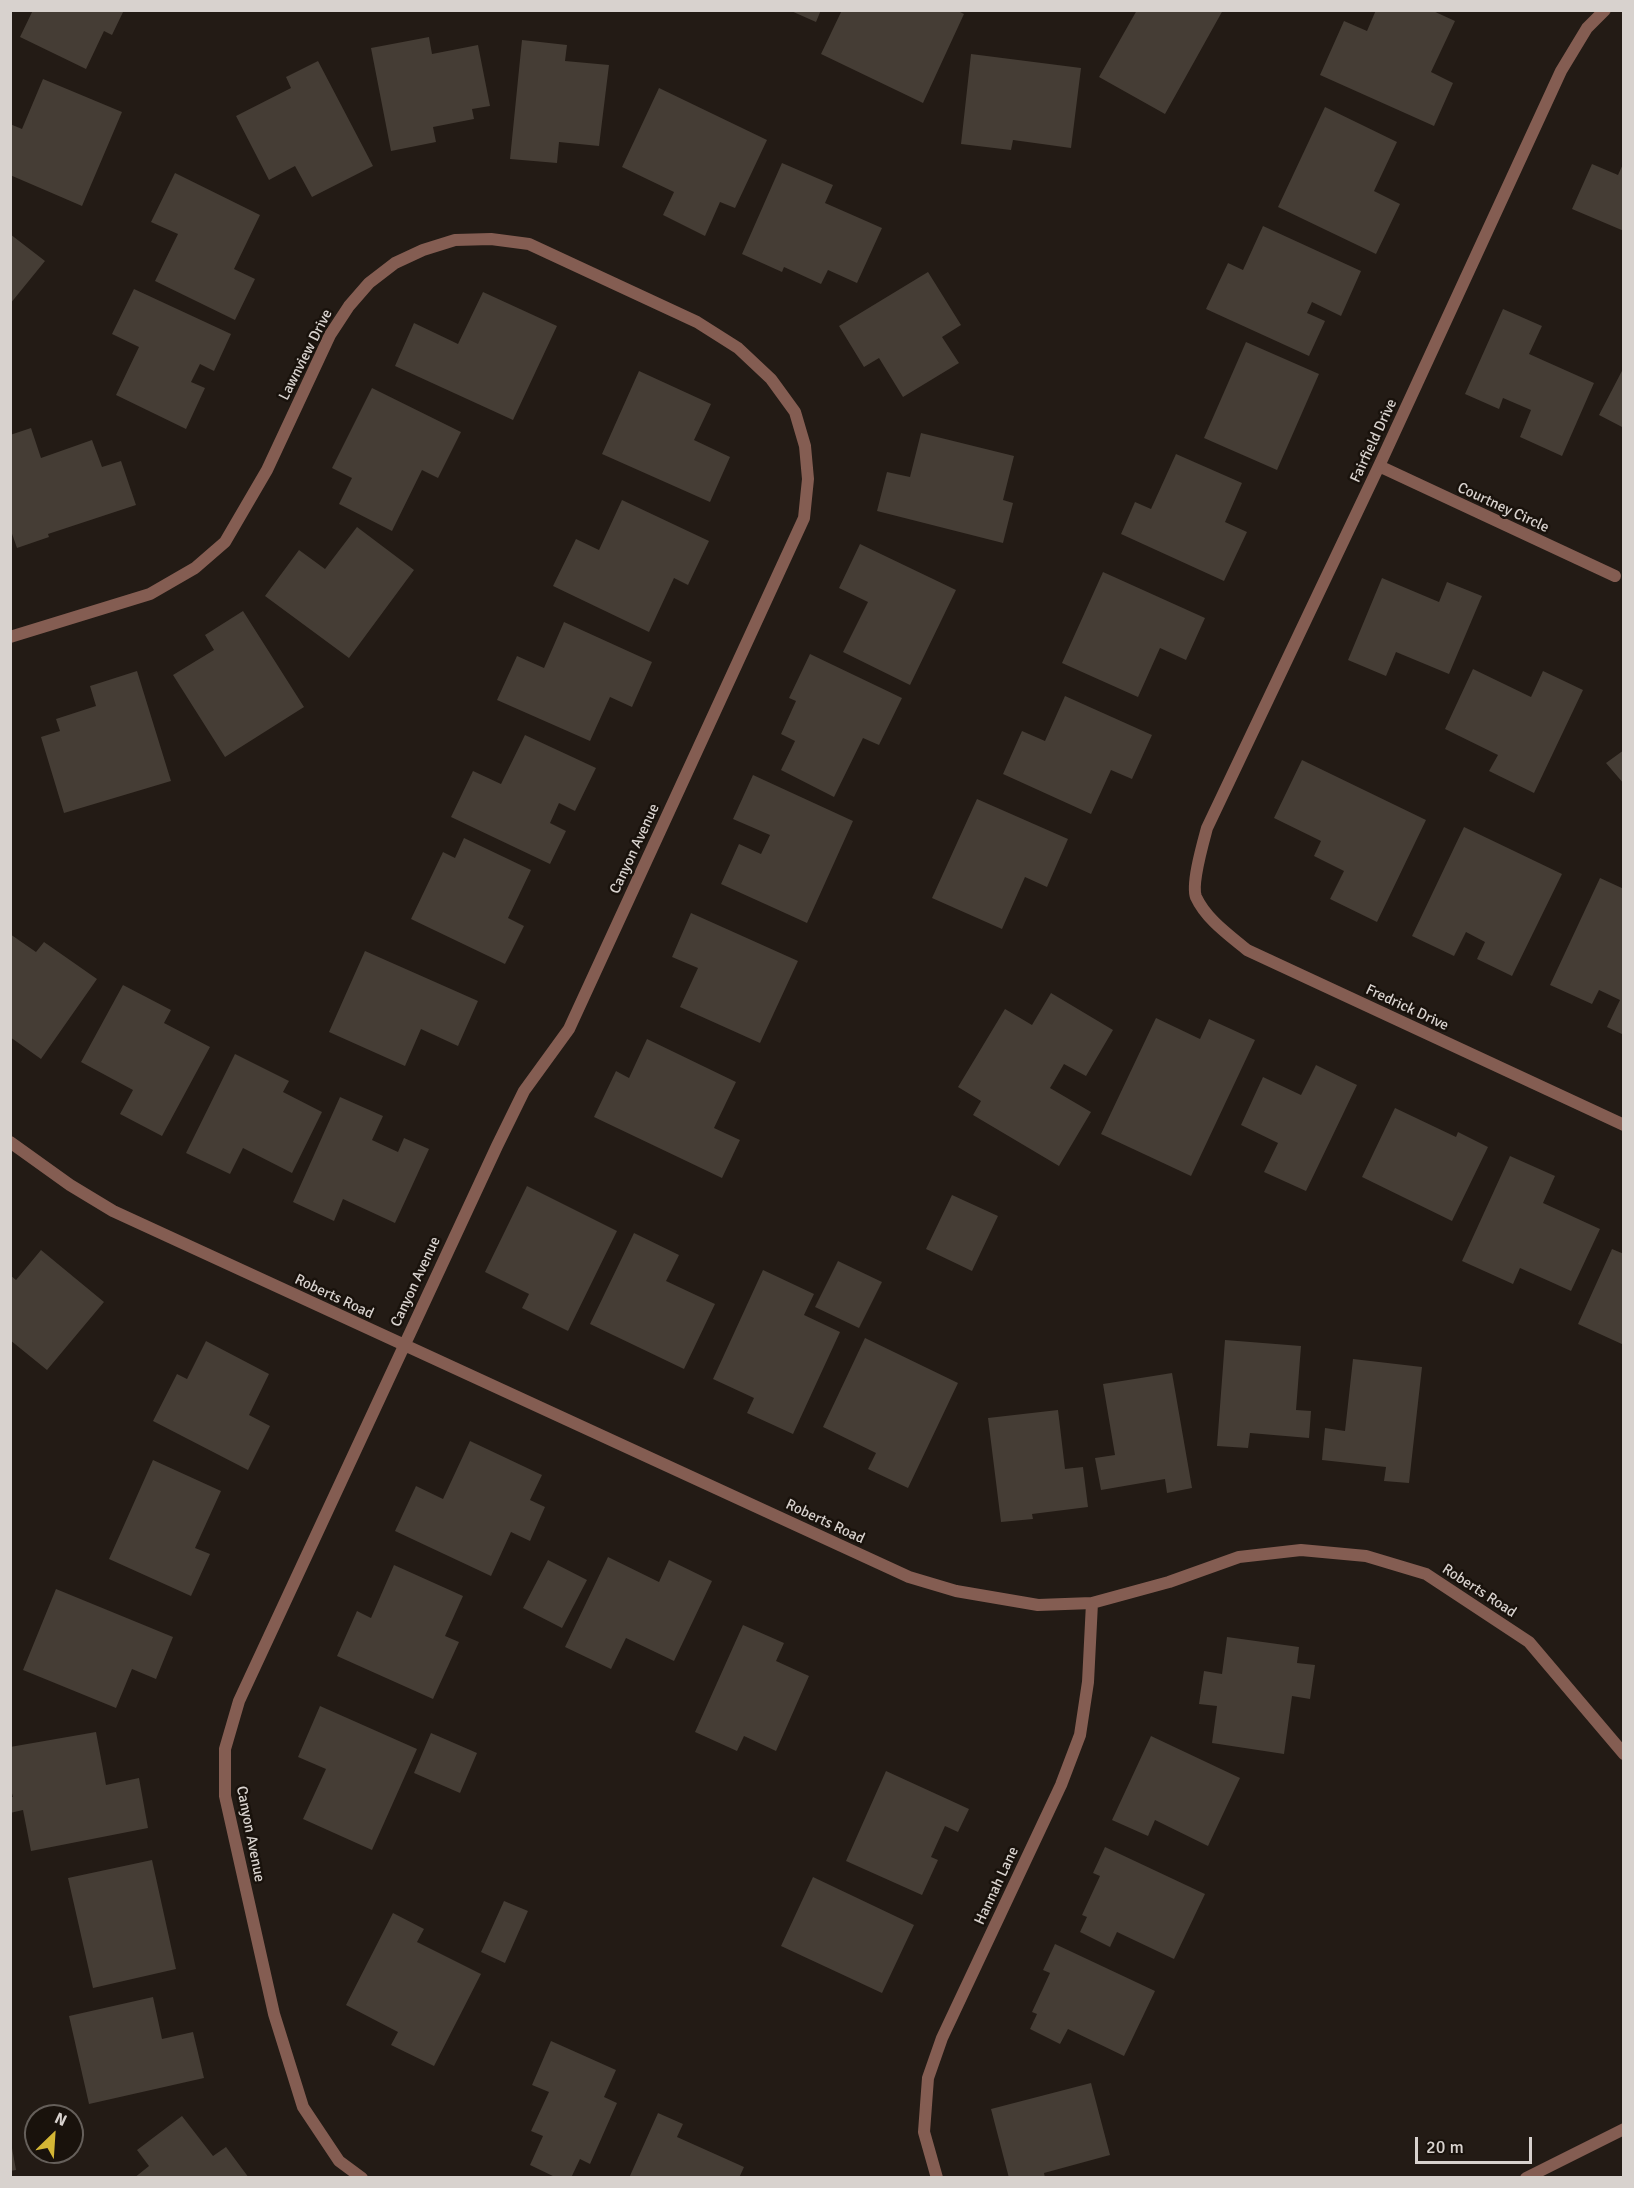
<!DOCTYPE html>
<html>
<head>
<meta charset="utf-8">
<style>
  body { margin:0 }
  #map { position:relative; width:1634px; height:2188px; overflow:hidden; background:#231b15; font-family:Signika,sans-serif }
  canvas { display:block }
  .frame { position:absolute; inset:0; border:12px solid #d8d2ce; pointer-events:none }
  .north { position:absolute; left:24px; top:2104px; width:60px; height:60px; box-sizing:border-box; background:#19120c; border:2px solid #655f5a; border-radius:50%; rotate:25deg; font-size:16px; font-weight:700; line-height:24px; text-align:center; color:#d8d2ce }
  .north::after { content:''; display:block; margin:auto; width:21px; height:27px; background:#d4b635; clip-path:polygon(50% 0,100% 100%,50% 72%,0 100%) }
  .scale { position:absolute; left:1415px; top:2137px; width:117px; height:27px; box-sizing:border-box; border:3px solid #d8d2ce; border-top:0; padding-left:8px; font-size:18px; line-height:21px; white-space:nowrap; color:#d8d2ce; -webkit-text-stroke:4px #19120c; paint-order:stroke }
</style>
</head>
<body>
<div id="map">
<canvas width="1634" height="2188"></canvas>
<div class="frame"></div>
<div class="north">N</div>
<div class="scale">20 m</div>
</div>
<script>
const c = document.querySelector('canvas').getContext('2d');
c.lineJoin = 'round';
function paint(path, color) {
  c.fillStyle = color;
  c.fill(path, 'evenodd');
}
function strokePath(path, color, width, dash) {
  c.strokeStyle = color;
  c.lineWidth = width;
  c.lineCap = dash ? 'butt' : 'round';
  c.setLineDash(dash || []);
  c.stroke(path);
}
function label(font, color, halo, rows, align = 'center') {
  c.font = font + ' Signika,sans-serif';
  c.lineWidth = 5;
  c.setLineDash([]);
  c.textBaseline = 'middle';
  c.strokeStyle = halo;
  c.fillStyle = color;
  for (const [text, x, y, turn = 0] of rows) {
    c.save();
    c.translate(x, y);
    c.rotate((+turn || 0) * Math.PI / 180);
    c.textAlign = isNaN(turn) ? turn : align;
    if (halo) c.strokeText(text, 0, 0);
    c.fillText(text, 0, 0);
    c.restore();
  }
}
const building = new Path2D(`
  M33,10H124L112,35L104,31L86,69L20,37Z
  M789,10H821L816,22Z
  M842,10H956L964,14L923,103L821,54Z
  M1137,10H1223L1165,114L1099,77Z
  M1376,10H1431L1455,21L1431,72L1453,83L1434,126L1320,75L1344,21L1367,31Z
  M429,37L432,54L478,45L490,106L472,109L474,119L433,127L436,142L391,151L371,48Z
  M522,40L567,45L565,61L609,65L599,146L559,142L557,163L510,159Z
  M971,54L1081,68L1071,148L1013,140L1011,150L961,144Z
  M318,61L373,166L312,197L295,166L269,180L236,116L291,88L286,77Z
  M43,79L122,112L82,206L10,175V124L22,129Z
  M659,88L767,140L735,208L720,202L705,236L663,215L674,192L622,167Z
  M1325,107L1397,142L1374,191L1400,204L1376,254L1278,207Z
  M1624,162V231L1572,209L1592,164L1618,175Z
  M782,163L833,185L825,203L882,228L857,283L828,270L821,284L784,267L782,272L742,254Z
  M175,173L260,215L234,269L255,279L235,320L155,281L178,234L151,222Z
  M1263,226L1361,271L1341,316L1312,302L1307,313L1325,321L1309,356L1206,309L1228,263L1243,270Z
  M10,234L45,261L10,304Z
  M928,272L961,325L942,337L959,363L903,397L879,358L864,367L839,326Z
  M134,289L231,334L214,371L200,364L191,382L205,388L186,429L116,395L139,347L112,334Z
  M483,292L557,326L513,420L395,366L414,323L458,344Z
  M1503,309L1542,326L1529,354L1594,383L1562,456L1520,437L1531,410L1503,398L1499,409L1465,394Z
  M1246,342L1319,374L1277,470L1204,438Z
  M1624,367V428L1599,415Z
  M639,371L711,404L694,440L730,457L710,502L602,454Z
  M372,388L461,432L438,478L422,470L392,531L339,504L352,478L332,468Z
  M31,428L41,458L92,440L102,467L121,461L136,505L48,534L49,537L17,548L10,528V435Z
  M921,433L1014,456L1003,500L1013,503L1003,543L877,511L887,472L910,477Z
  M1176,454L1242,483L1225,522L1247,532L1224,581L1121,534L1135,502L1151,509Z
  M622,500L709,541L688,585L674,578L649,632L553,586L576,539L599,550Z
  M357,527L414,570L349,658L265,596L299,550L325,569Z
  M860,544L956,590L910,685L843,652L868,602L839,588Z
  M1103,572L1205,618L1186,660L1160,648L1138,697L1062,663Z
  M1382,578L1439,602L1447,582L1482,596L1449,674L1396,652L1386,676L1348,660Z
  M243,611L304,707L225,757L173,675L214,650L205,635Z
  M564,622L652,662L632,707L610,697L590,741L497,700L517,656L544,668Z
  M810,654L902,698L879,745L863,738L834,797L781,770L795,741L781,734L796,701L789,698Z
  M1473,669L1531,697L1543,671L1583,690L1534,793L1489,771L1498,755L1445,729Z
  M137,671L171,781L64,813L41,737L60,731L56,719L96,706L90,686Z
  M1065,696L1152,735L1132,779L1111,770L1091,814L1003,774L1022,731L1045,741Z
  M525,735L596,768L575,811L559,803L550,823L566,831L550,864L451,817L473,771L501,784Z
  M1624,750V784L1606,763Z
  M1302,760L1426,820L1377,922L1330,899L1344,871L1314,856L1321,841L1274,818Z
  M753,775L853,821L807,923L721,884L739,844L761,854L770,835L733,819Z
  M977,799L1068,839L1047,887L1025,877L1002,929L932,898Z
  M1464,827L1562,874L1512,976L1477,959L1485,942L1466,932L1454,956L1412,936Z
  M464,838L531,870L508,918L524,926L505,964L411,919L443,852L455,858Z
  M1600,878L1624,889V1035L1607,1027L1620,1000L1599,990L1592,1004L1550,985Z
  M691,913L798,961L760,1043L680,1007L698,968L672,957Z
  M10,934L36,952L44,942L97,979L41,1059L10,1037Z
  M365,951L478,1001L458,1046L421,1029L405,1066L329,1032Z
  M123,985L171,1010L164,1023L210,1047L162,1136L120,1114L133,1090L81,1062Z
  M1051,993L1113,1030L1086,1076L1064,1064L1050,1088L1091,1112L1059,1166L973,1115L981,1101L958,1087L1005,1009L1032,1025Z
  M1156,1018L1200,1039L1209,1019L1255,1040L1191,1176L1101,1134Z
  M647,1039L736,1082L714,1128L740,1140L722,1178L594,1117L616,1071L629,1078Z
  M235,1054L289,1081L283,1092L322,1112L292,1173L243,1148L230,1174L186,1153Z
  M1316,1065L1357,1085L1306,1191L1264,1172L1278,1143L1241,1125L1263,1077L1301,1095Z
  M340,1097L383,1116L372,1140L398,1152L404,1138L429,1149L395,1223L343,1199L334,1221L293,1202Z
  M1395,1108L1456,1137L1458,1132L1488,1147L1452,1221L1362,1177Z
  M1510,1156L1555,1176L1543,1203L1600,1229L1571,1291L1520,1268L1513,1284L1462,1261Z
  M527,1186L617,1231L568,1331L522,1308L529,1294L485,1272Z
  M952,1195L998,1216L972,1271L926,1249Z
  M634,1233L679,1255L666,1281L715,1304L684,1369L590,1324Z
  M1612,1249L1624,1254V1345L1578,1324Z
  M41,1250L104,1302L47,1370L10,1340V1275L16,1280Z
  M838,1261L882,1282L859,1328L815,1307Z
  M763,1270L814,1294L804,1315L840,1332L793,1434L747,1413L754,1398L713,1379Z
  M865,1338L958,1383L908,1488L868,1469L876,1453L823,1427Z
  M1225,1340L1301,1346L1296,1410L1311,1411L1309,1438L1250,1433L1248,1448L1217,1446Z
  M206,1341L269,1374L249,1415L270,1426L248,1470L153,1421L177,1374L187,1379Z
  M1353,1359L1422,1367L1409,1483L1384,1481L1386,1467L1322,1460L1325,1428L1345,1431Z
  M1172,1373L1192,1488L1167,1493L1165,1479L1101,1490L1095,1458L1115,1455L1103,1384Z
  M1058,1410L1065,1469L1083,1467L1088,1507L1032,1514L1033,1519L1001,1522L988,1418Z
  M470,1441L542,1475L530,1500L545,1507L530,1541L511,1532L491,1576L395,1531L416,1486L443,1499Z
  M153,1460L221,1491L195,1548L210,1554L191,1596L109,1559Z
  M608,1557L659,1582L669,1560L712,1581L674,1661L626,1638L611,1669L565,1647Z
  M548,1560L587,1580L562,1628L523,1608Z
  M394,1565L463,1596L445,1636L459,1642L433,1699L337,1656L357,1611L371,1618Z
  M56,1589L173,1637L156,1679L132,1669L116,1708L23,1670Z
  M743,1625L784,1643L776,1661L809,1676L776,1751L744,1736L737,1751L695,1732Z
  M1227,1637L1299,1647L1297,1663L1315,1665L1310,1699L1292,1696L1284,1754L1212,1743L1217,1706L1199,1704L1204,1671L1222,1674Z
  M320,1706L417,1749L372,1850L303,1819L326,1769L298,1757Z
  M96,1732L106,1785L139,1778L148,1828L31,1851L23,1810L10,1813V1797H13L10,1786V1747Z
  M431,1733L477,1753L460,1793L414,1773Z
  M1151,1736L1240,1778L1208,1846L1155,1820L1148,1836L1112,1820Z
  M886,1771L969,1809L958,1832L945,1826L931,1857L938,1860L922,1895L846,1861Z
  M1105,1847L1205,1894L1174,1959L1117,1932L1110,1947L1080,1932L1087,1917L1082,1915L1100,1876L1093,1873Z
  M152,1860L176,1969L93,1988L68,1878Z
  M813,1877L914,1925L882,1993L781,1946Z
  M504,1901L528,1911L505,1963L481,1952Z
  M393,1913L424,1929L417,1942L481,1974L434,2066L391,2045L398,2032L346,2005Z
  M1055,1944L1155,1991L1124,2056L1068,2029L1060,2044L1030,2029L1037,2014L1032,2012L1050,1973L1043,1970Z
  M153,1997L162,2039L193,2032L204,2078L89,2104L69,2016Z
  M551,2041L616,2070L604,2097L617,2103L590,2164L580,2159L571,2178H557L530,2165L543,2136L531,2131L549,2092L532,2085Z
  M1091,2083L1110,2155L1044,2173L1045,2178H1009L991,2109Z
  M658,2113L683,2124L677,2137L744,2167L739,2178H629Z
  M182,2116L213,2156L226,2147L249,2178H134L149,2166L137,2150Z
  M10,2137L16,2170L10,2171Z`);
const minor = new Path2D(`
  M1605,10L1587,28L1561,71L1379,466L1207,828C1203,843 1191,884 1196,897C1206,919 1229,935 1247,950L1624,1125
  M1379,466L1615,576
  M10,637L150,594L195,568L225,542L267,470L330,335L349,306L369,283L395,263L423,250L455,240L491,239L529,244L697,322L738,348L771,379L795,412L805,446L808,479L804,518L569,1029L524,1091L497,1146L239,1701L225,1749V1796L274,2014L303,2107L339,2161L362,2178
  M10,1142L70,1185L113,1211L909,1577L956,1591L1038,1605L1092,1603L1169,1582L1239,1557L1301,1550L1366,1556L1426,1574L1529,1642L1624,1754
  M937,2178L924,2132L928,2078L942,2038L1061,1785L1080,1735L1088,1682L1092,1603
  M1526,2178L1624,2129`);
const streetNames = [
  ["Lawnview Drive",306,355,-63],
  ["Fairfield Drive",1374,441,-65],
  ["Courtney Circle",1503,508,25],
  ["Canyon Avenue",635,849,-65],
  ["Fredrick Drive",1407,1008,25],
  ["Canyon Avenue",416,1282,-65],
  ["Roberts Road",334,1297,25],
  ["Roberts Road",825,1522,25],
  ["Roberts Road",1479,1591,33],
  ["Canyon Avenue",250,1834,79],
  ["Hannah Lane",997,1886,-65]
];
paint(building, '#453d35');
strokePath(minor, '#845d52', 12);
label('15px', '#d8d2ce', '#19120c', streetNames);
</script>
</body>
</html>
